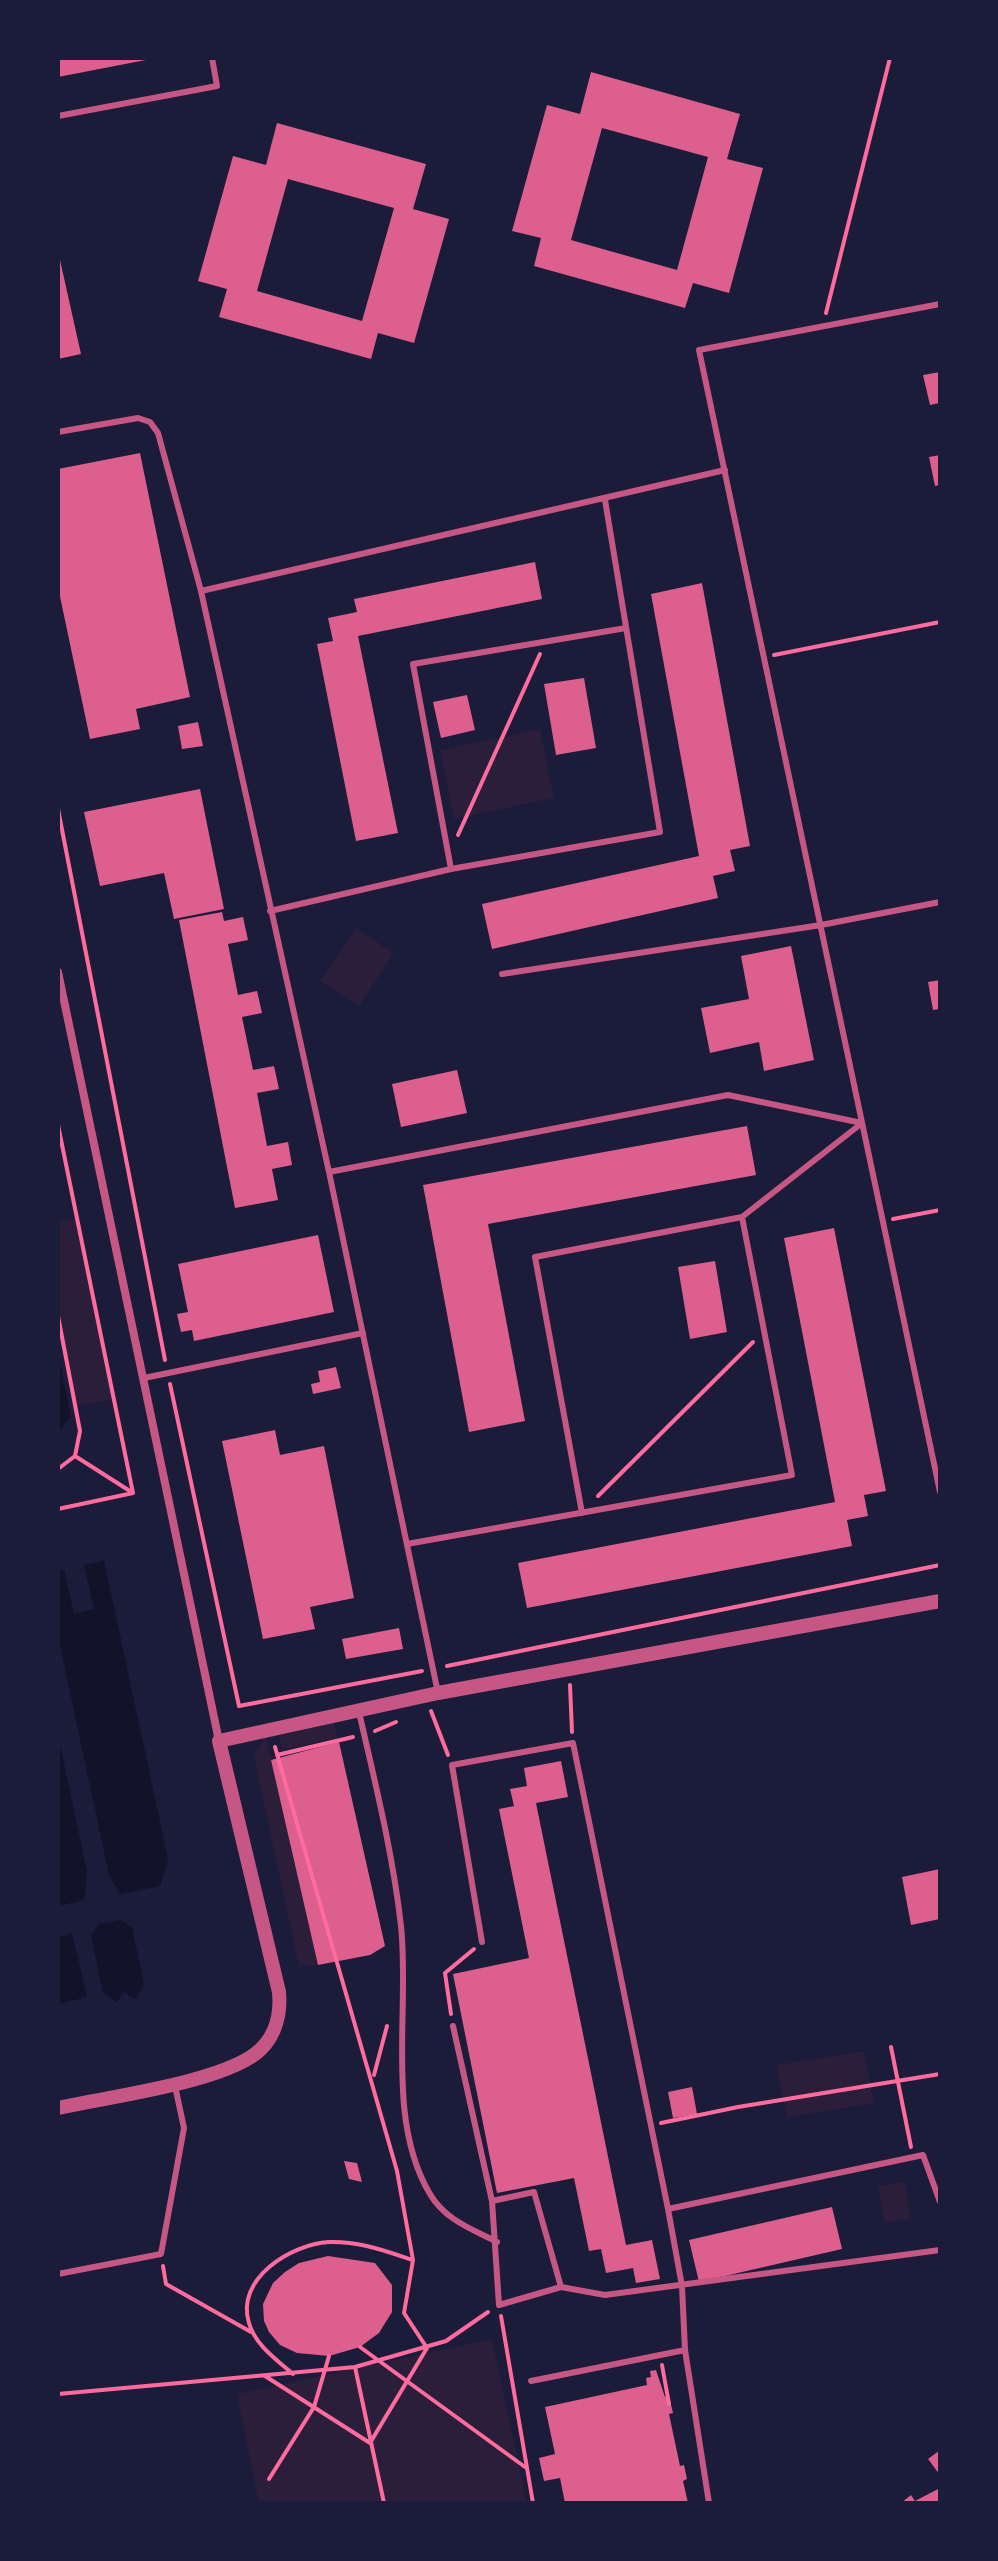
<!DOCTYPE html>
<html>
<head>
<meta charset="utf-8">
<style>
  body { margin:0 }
  #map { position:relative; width:998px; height:2561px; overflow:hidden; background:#1b1b3a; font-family:Rubik,sans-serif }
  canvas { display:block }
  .frame { position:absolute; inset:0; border:60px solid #1b1b3a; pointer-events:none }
</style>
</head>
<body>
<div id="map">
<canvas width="998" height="2561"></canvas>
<div class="frame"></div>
</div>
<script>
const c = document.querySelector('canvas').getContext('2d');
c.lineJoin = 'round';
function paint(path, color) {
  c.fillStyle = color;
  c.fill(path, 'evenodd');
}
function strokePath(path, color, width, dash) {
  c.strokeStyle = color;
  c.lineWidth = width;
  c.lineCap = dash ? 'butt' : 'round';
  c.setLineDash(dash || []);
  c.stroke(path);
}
const green = new Path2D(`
  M540,729L554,798L454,819L440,750Z
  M356,928L394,953L359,1006L320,981Z
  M77,1218L114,1399L76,1406L58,1316V1222Z
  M334,1722L338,1738L283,1750L279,1736Z
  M266,1737L318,1965L299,1966L256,1766L255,1753Z
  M864,2051L874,2103L787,2117L776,2065Z
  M905,2182L911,2219L885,2223L878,2186Z
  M492,2339L527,2503H259L237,2394Z`);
const water = new Path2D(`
  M58,1352L71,1417L58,1432Z
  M104,1561L168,1859L160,1886L120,1894L109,1875L58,1636V1570L64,1569L74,1614L94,1609L84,1565Z
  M58,1735L87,1872L84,1900L58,1906Z
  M120,1920L132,1927L144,1985L135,1999L124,1992L117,2002L103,1993L91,1935L99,1924Z
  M72,1933L87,1997L58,2004V1937Z`);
const building = new Path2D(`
  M58,58H151V59L58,77Z
  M591,72L740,114L727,159L763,168L729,293L693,283L685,308L534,266L541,238L512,231L547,105L580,114ZM602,128L708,157L677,270L571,240Z
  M277,123L426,164L413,209L449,219L414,343L378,333L371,359L219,317L227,289L198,281L233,156L266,165ZM288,179L394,208L362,321L257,291Z
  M58,251L81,354L58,359Z
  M940,372V403L930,405L923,375Z
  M140,453L190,697L136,709L140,729L90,739L58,587V469Z
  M940,455V485L935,486L929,457Z
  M535,562L542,599L358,636L398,833L356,841L317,644L333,641L328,618L357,612L354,599Z
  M702,583L750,846L730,850L735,871L713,876L718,898L492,949L482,904L699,856L651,594Z
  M584,678L596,748L556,755L544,684Z
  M467,695L475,730L441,738L433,702Z
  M198,722L203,746L182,749L178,726Z
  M200,789L224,909L174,919L164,873L100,886L84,812Z
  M222,912L224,921L243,917L248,940L228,944L238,995L257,991L262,1013L242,1017L253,1070L274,1066L279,1089L257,1093L267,1146L288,1142L292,1165L272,1169L278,1200L235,1208L179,920Z
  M791,946L814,1060L764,1071L759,1042L710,1053L701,1008L749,999L741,956Z
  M940,980V1009L933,1010L928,982Z
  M457,1070L467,1113L401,1127L392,1084Z
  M747,1126L756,1175L488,1224L525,1421L469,1432L423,1185Z
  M834,1228L886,1491L864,1495L868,1516L847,1520L852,1546L527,1608L518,1563L835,1502L784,1238Z
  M318,1235L334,1312L194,1341L192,1330L181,1332L177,1314L188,1312L178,1264Z
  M715,1261L727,1332L690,1339L678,1267Z
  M336,1367L341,1388L313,1394L311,1384L320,1382L318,1371Z
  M275,1430L280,1455L324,1446L354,1598L310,1607L315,1629L263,1639L222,1441Z
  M399,1628L403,1649L346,1659L342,1639Z
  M339,1742L385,1946L370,1955L318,1965L271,1760Z
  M561,1761L568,1797L536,1803L626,2245L652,2240L660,2279L636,2283L633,2268L606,2273L601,2249L589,2251L574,2178L497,2193L453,1974L529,1958L499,1809L514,1806L510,1789L527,1786L524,1768Z
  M940,1869V1919L911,1925L902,1877Z
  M692,2087L697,2114L673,2118L668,2092Z
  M344,2161L357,2163L362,2182L349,2179Z
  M832,2207L842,2249L699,2282L689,2240Z
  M328,2256L375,2263L392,2285V2312L379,2333L360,2347L329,2356L297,2353L280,2345L269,2332L264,2321L263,2304L273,2283L285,2272L299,2263Z
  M656,2370L665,2397L669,2396L673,2413L669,2414L680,2466L684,2465L687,2479L683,2481L688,2503H565L560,2478L544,2481L539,2458L555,2454L545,2407L647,2385L646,2378L651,2377L650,2371Z
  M940,2450V2475L928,2459Z
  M940,2488V2503H901L911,2495L915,2501Z`);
const path = new Path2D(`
  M826,313L890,58
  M774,655L940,622
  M58,809L165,1360
  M458,835L540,654
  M58,1125L133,1493
  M893,1219L940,1210
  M58,1316L80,1431L75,1456L58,1469
  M170,1384L239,1706L422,1671
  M75,1456L133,1493
  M598,1496L753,1342
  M58,1509L133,1493
  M447,1666L940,1565
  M570,1685L572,1732
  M431,1711L448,1755
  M375,1731L396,1722
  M277,1755L353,1737
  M451,2014L445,1973L474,1949
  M891,2047L911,2147
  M374,2075L387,2026
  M661,2123L738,2107L940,2074
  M163,2266L166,2284L251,2332
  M501,2316L533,2503
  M360,2347L525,2467
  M662,2365L669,2404
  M355,2367L384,2503
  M293,2374C277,2360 255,2345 249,2323C235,2279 291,2244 329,2242C359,2241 385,2251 413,2260
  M265,2376L370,2443L427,2348L404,2313L413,2260L397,2171L275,1747
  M58,2394L355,2367L446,2341L488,2312
  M269,2479L314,2407L329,2356`);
const service = new Path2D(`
  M58,116L217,86L212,58
  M940,304L699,350L940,1492
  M58,432L138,418L150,422L158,433L201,591
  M605,500L660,832L451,869L413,664L626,628
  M270,911L451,869
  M502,974L821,925L940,902
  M329,1172L728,1095L862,1123L742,1217
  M144,1378L363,1333
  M407,1544L792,1475L742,1217L535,1257L582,1513
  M438,1693L329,1172L201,591L725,470
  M359,1712C375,1782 393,1854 401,1926C410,2011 385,2119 430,2194C445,2220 472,2229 497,2242
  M482,1942L452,1765L573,1743L668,2209
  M453,2026L492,2201L534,2192L561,2287
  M492,2201L499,2305L561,2287L605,2295L940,2250
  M58,2274L161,2254L184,2128L175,2086
  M531,2381L685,2350
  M709,2503L685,2350L682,2286L668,2209L923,2155L940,2202`);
const minor = new Path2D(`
  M58,972L219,1741`);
const tertiary = new Path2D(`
  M58,2108C106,2097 228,2082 261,2049C276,2034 281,2013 279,1992L219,1741L438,1693L940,1601`);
paint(green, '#2a1e3b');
paint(water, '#12122b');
paint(building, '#dd5f8e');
strokePath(path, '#ff6b9d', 4);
strokePath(service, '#c65784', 6);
strokePath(minor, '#c65784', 8);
strokePath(tertiary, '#c65784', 14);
</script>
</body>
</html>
